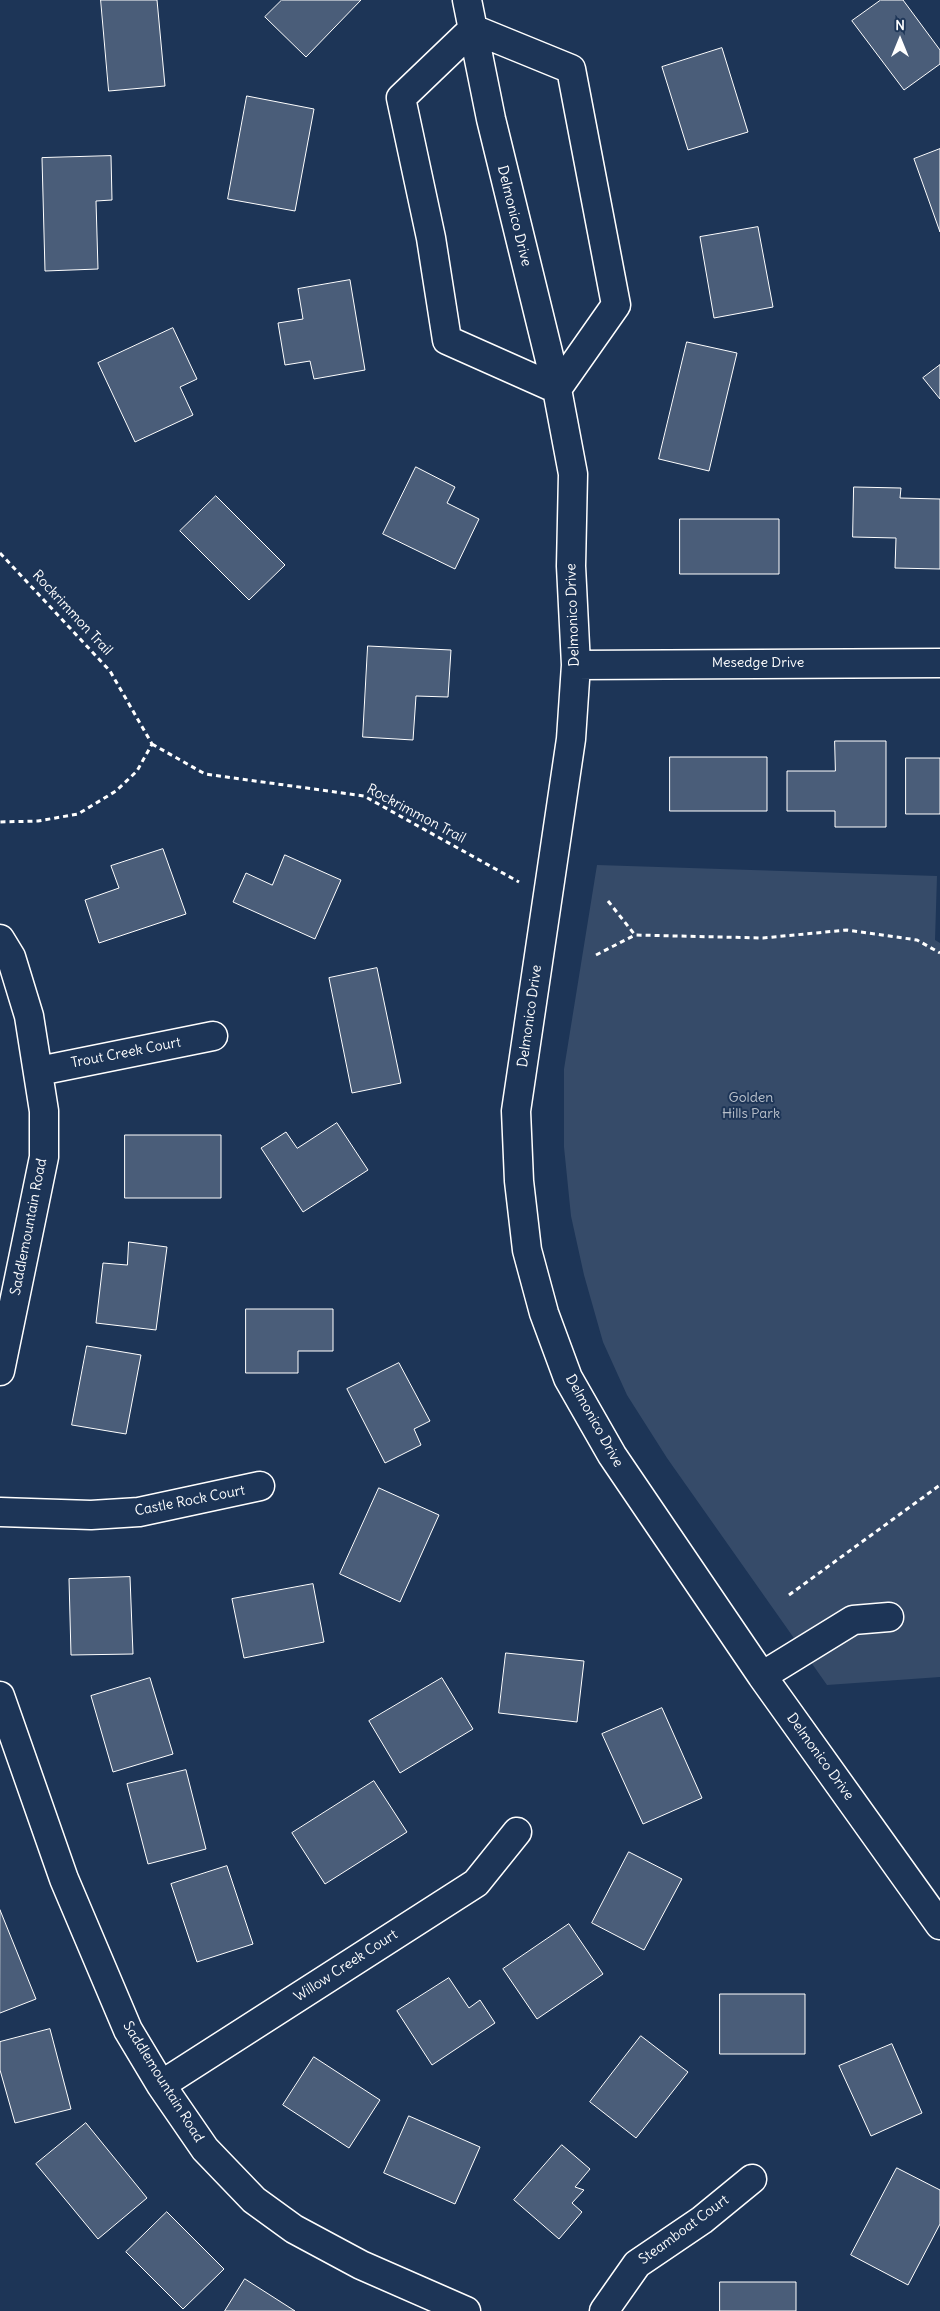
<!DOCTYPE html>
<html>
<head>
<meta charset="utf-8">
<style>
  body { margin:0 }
  #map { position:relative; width:940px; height:2311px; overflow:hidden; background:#1d3557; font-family:Delius,sans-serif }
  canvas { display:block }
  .north { position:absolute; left:875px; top:15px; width:50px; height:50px; -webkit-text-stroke:4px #1d3557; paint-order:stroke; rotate:0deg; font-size:14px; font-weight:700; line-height:20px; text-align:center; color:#fff }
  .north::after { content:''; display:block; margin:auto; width:18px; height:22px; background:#fff; clip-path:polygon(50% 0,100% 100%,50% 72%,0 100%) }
</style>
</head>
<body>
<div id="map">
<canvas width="940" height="2311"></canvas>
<div class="north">N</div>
</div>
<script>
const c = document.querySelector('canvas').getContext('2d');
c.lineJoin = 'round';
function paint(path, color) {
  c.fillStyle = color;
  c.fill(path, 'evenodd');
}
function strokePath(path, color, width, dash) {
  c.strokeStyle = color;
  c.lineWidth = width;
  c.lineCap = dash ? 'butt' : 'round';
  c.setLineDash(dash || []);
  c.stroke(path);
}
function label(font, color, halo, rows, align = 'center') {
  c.font = font + ' Delius,sans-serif';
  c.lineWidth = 4;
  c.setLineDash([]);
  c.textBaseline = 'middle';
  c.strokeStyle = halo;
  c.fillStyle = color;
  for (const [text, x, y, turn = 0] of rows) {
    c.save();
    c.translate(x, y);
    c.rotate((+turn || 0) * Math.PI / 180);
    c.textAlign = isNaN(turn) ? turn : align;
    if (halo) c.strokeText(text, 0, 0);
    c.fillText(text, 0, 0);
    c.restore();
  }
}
const green = new Path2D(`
  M597,865L937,876L935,940L940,943V1677L827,1685L667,1458L627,1395L603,1342L584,1275L571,1216L564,1147V1069Z`);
const building = new Path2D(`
  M101,0H157L165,86L109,91Z
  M282,0H361L306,57L265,17Z
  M881,0H903L940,50V64L904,90L852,21Z
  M722,48L748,132L688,150L662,67Z
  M247,96L314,109L295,211L228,199Z
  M940,149V232L914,159Z
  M111,156L112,200L96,201L98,269L45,271L42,158Z
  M758,227L773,307L714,318L700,237Z
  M350,280L365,370L314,379L310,361L285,365L278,323L303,319L298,289Z
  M173,328L197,379L180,387L193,415L135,442L98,363Z
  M687,342L737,353L709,471L659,459Z
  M940,365V399L923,378Z
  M416,467L455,487L447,503L479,519L455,569L383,534Z
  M854,487L901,488L900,498L940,499V569L895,568L896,538L853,537Z
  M216,496L285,565L249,600L180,531Z
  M680,519H779V574H680Z
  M368,646L451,650L448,697L416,696L413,740L363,737Z
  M835,741H886V827H835V811H787V771H835Z
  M670,757H767V811H670Z
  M906,758H940V814H906Z
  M163,849L186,914L99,943L85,900L119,888L111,866Z
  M285,855L341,880L315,939L233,902L246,873L272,885Z
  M377,968L401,1083L352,1093L329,978Z
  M337,1123L368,1170L303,1212L261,1148L286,1132L297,1148Z
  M125,1135H221V1198H125Z
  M129,1242L167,1247L156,1330L96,1323L103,1263L127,1265Z
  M246,1309H333V1351H298V1373H246Z
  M87,1346L141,1355L126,1434L72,1425Z
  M399,1363L430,1421L414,1429L421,1445L385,1463L347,1389Z
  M379,1488L439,1515L400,1602L340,1574Z
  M130,1577L133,1654L71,1655L69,1579Z
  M313,1584L324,1642L244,1658L232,1599Z
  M506,1653L584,1661L577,1722L499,1713Z
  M150,1678L173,1754L113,1772L91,1696Z
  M442,1678L473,1729L400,1773L369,1721Z
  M662,1708L702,1798L643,1824L602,1734Z
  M186,1770L206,1849L148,1864L127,1784Z
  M374,1781L407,1832L325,1884L292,1833Z
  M629,1852L682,1879L644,1950L592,1923Z
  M227,1866L253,1944L197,1962L171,1884Z
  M0,1910L36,1999L0,2013Z
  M569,1924L603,1974L537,2019L503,1969Z
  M449,1978L469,2008L480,2000L495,2023L432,2065L397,2011Z
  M720,1994H805V2054H720Z
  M50,2029L71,2109L15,2123L0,2070V2042Z
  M641,2036L688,2072L636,2138L590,2102Z
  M892,2044L922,2113L871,2136L839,2066Z
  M314,2057L380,2100L349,2148L283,2105Z
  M409,2116L480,2147L455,2204L384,2173Z
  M86,2123L147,2198L98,2239L36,2164Z
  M562,2145L590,2169L575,2187L584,2190L572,2203L582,2212L559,2239L514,2200Z
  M897,2168L940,2190V2224L908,2285L851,2255Z
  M167,2212L224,2269L183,2309L126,2252Z
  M245,2279L295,2311H225Z
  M720,2282H796V2311H720Z`);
const path = new Path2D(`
  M0,553L110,671L152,744L137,771L116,791L78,814L38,821L0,822
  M152,744L205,774L364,796L519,882
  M608,901L635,935L763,938L847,930L917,940L940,953
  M596,955L635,935
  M789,1595L940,1485`);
const minor = new Path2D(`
  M467,0L491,119L557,389L573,474L571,566L576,665L571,739L516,1111L519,1181L527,1250L544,1313L568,1378L612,1455L762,1676L940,1925
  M473,29L571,69L616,305L557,389L447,340L431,238L401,98Z
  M576,665L940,663
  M0,939L11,957L29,1016L44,1111V1157L0,1371
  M39,1071L213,1036
  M0,1512L91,1515L139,1512L260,1486
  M762,1676L853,1620L889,1617
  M0,1696L64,1879L128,2030L161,2085L205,2149L254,2200L294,2229L361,2265L466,2311
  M161,2085L476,1883L517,1832
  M604,2311L637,2264L702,2220L752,2179`);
const streetNames = [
  ["Delmonico Drive",514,216,76],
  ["Rockrimmon Trail",72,613,47],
  ["Delmonico Drive",573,615,-92],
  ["Mesedge Drive",758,663],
  ["Rockrimmon Trail",416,814,28],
  ["Delmonico Drive",530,1016,-82],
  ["Trout Creek Court",126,1053,-11],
  ["Saddlemountain Road",29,1227,-79],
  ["Delmonico Drive",594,1421,61],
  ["Castle Rock Court",190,1501,-11],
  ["Delmonico Drive",820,1757,54],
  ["Willow Creek Court",346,1966,-33],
  ["Saddlemountain Road",163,2082,58],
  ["Steamboat Court",684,2230,-36]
];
const parkNames = [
  ["Golden",751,1098],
  ["Hills Park",751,1114]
];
paint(green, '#364b69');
paint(building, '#4a5d79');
strokePath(building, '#fff', 1);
strokePath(minor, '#fff', 31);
strokePath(path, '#fff', 3, [5, 4]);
strokePath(minor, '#1d3557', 28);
label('14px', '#fff', '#1d3557', streetNames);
label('14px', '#b9c0ca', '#1d3557', parkNames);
</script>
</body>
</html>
